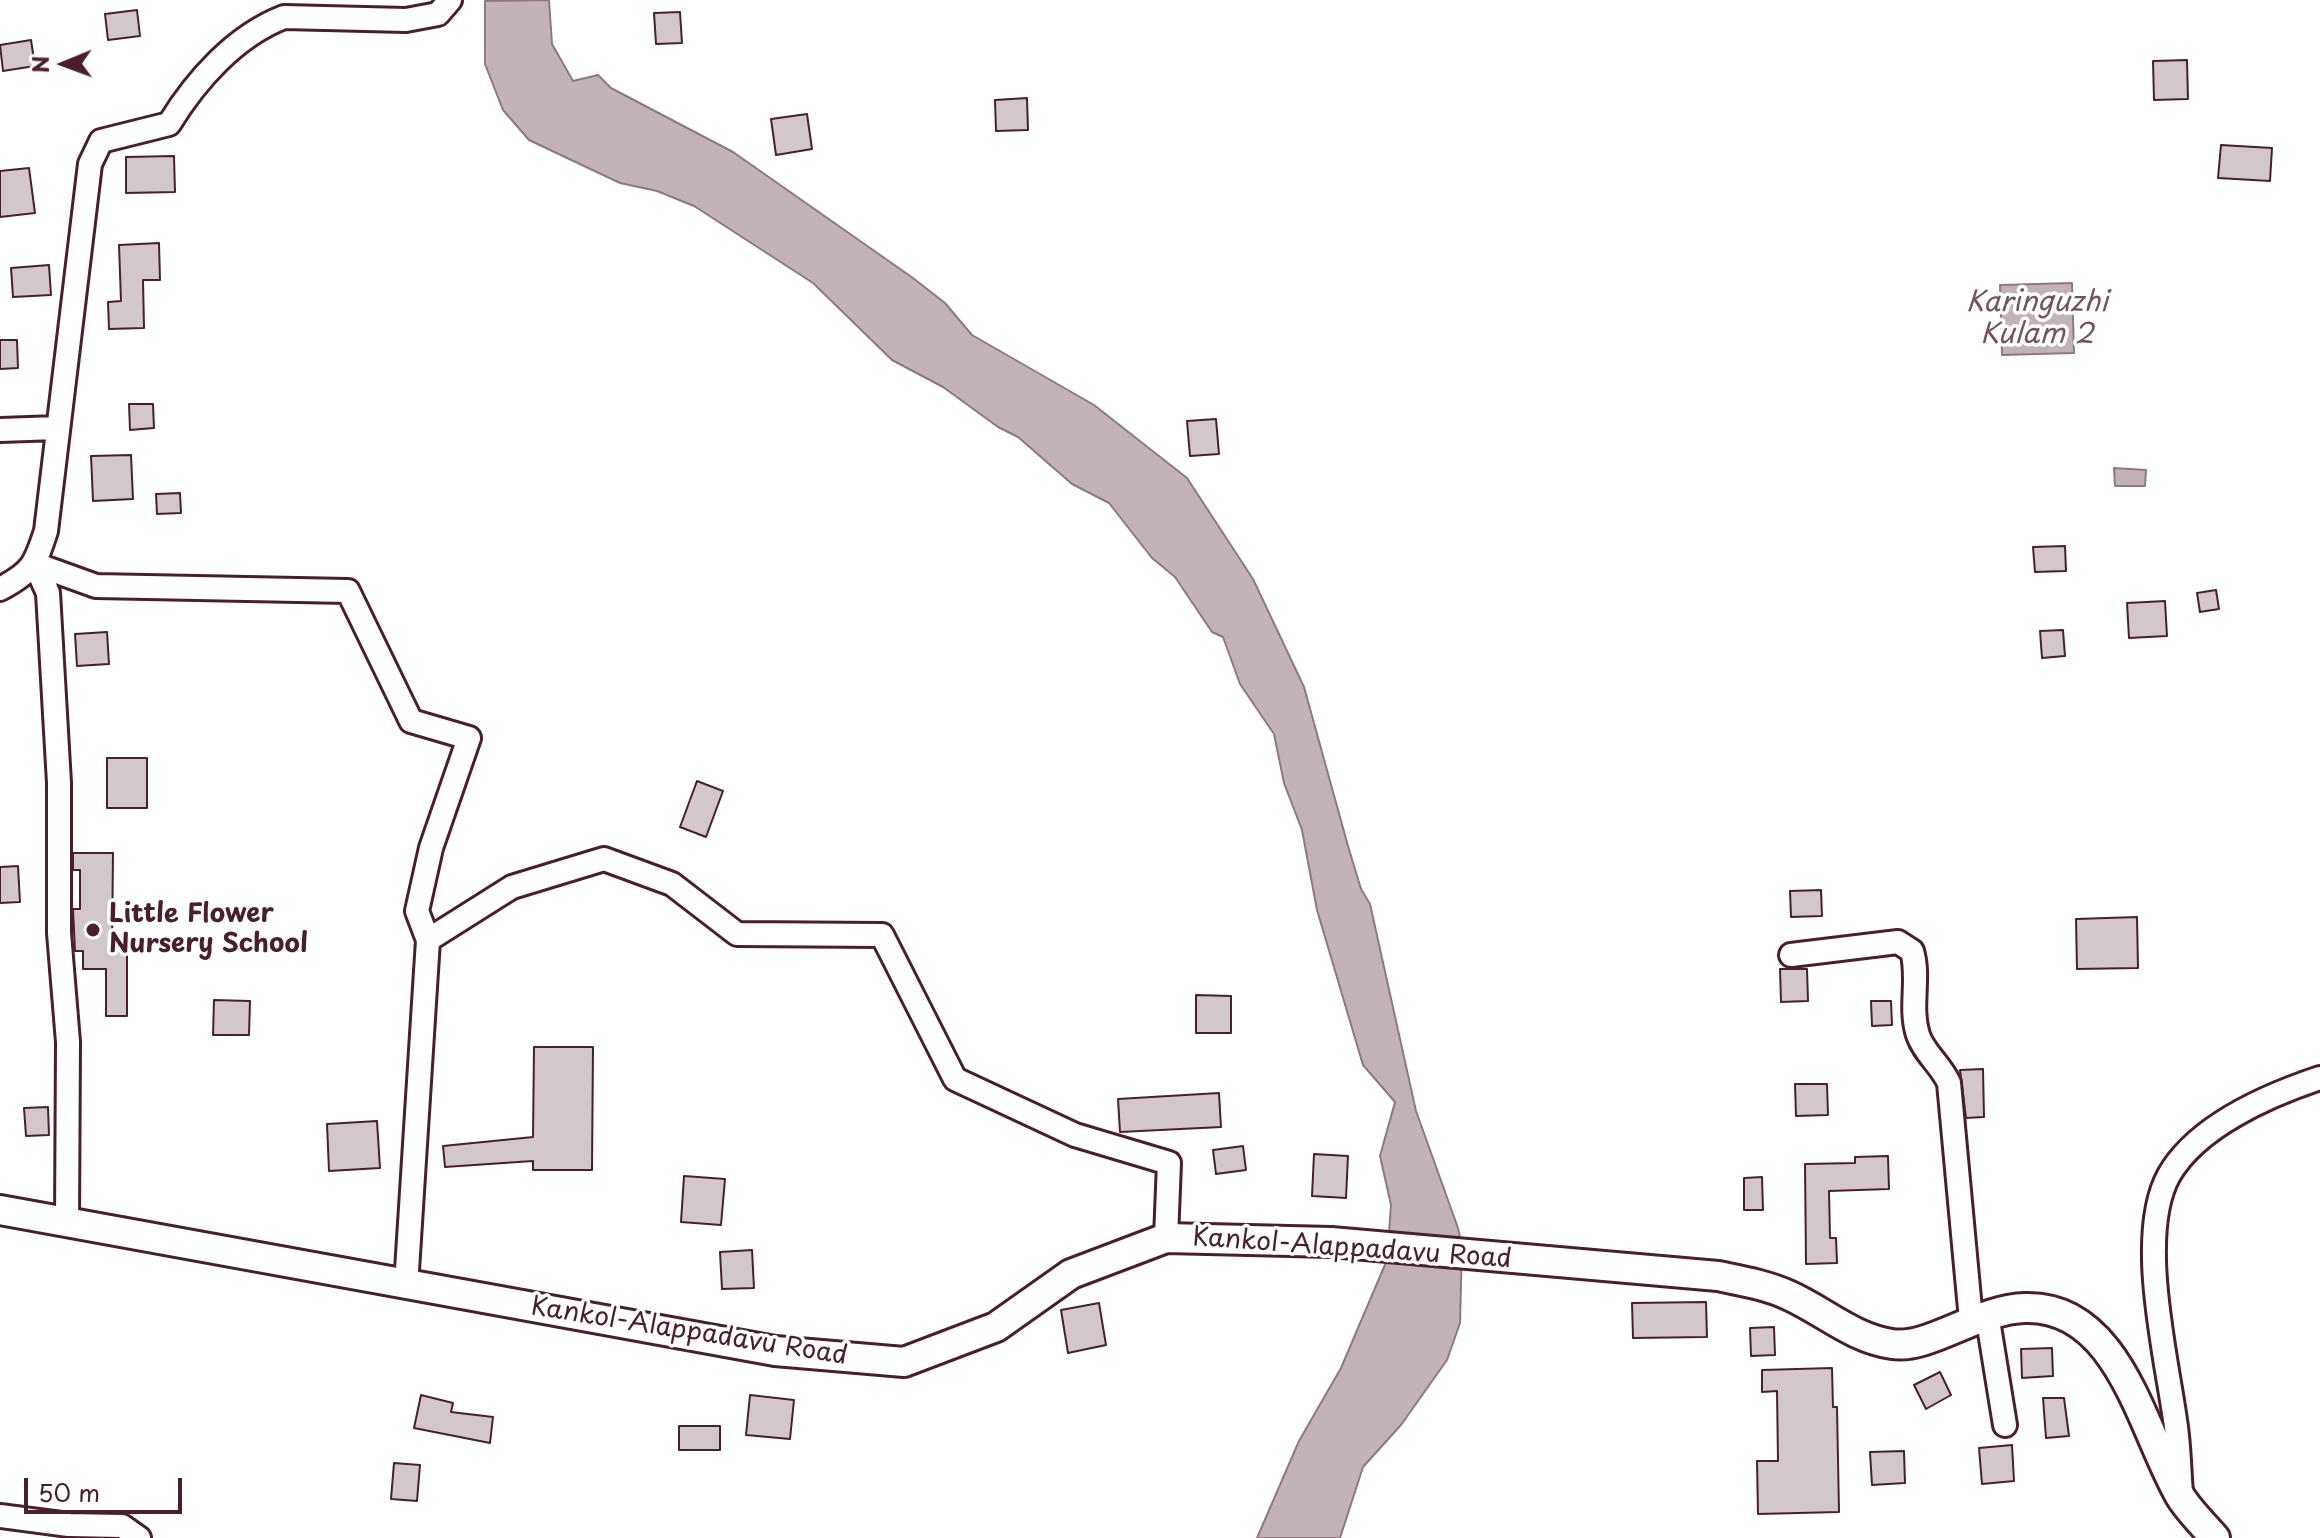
<!DOCTYPE html>
<html>
<head>
<meta charset="utf-8">
<style>
  body { margin:0 }
  #map { position:relative; width:2320px; height:1538px; overflow:hidden; background:#fff; font-family:"Playpen Sans",sans-serif }
  canvas { display:block }
  .north { position:absolute; left:24px; top:24px; width:80px; height:80px; -webkit-text-stroke:6px #fff; paint-order:stroke; rotate:269deg; font-size:22px; font-weight:700; line-height:32px; text-align:center; color:#4a1f2b }
  .north::after { content:''; display:block; margin:auto; width:28px; height:36px; background:#4a1f2b; clip-path:polygon(50% 0,100% 100%,50% 72%,0 100%) }
  .scale { position:absolute; left:24px; top:1478px; width:158px; height:36px; box-sizing:border-box; border:4px solid #4a1f2b; border-top:0; padding-left:10px; font-size:24px; line-height:28px; white-space:nowrap; color:#4a1f2b; -webkit-text-stroke:6px #fff; paint-order:stroke }
</style>
</head>
<body>
<div id="map">
<canvas width="2320" height="1538"></canvas>
<div class="north">N</div>
<div class="scale">50 m</div>
</div>
<script>
const c = document.querySelector('canvas').getContext('2d');
c.lineJoin = 'round';
function paint(path, color) {
  c.fillStyle = color;
  c.fill(path, 'evenodd');
}
function strokePath(path, color, width, dash) {
  c.strokeStyle = color;
  c.lineWidth = width;
  c.lineCap = dash ? 'butt' : 'round';
  c.setLineDash(dash || []);
  c.stroke(path);
}
function label(font, color, halo, rows, align = 'center') {
  c.font = font + ' "Playpen Sans",sans-serif';
  c.lineWidth = 7;
  c.setLineDash([]);
  c.textBaseline = 'middle';
  c.strokeStyle = halo;
  c.fillStyle = color;
  for (const [text, x, y, turn = 0] of rows) {
    c.save();
    c.translate(x, y);
    c.rotate((+turn || 0) * Math.PI / 180);
    c.textAlign = isNaN(turn) ? turn : align;
    if (halo) c.strokeText(text, 0, 0);
    c.fillText(text, 0, 0);
    c.restore();
  }
}
const water = new Path2D(`
  M549,0L552,44L573,81L598,75L611,88L733,152L913,278L945,303L972,335L1094,405L1187,478L1253,579L1304,687L1348,846L1361,889L1370,904L1416,1111L1458,1228L1462,1247L1460,1323L1447,1360L1401,1425L1363,1467L1340,1538H1257L1299,1441L1341,1368L1387,1260L1391,1205L1380,1156L1395,1102L1363,1065L1317,910L1302,830L1284,783L1274,734L1240,684L1223,637L1212,632L1175,577L1152,558L1109,503L1072,484L1018,437L998,427L943,387L892,360L813,283L694,206L657,191L620,183L529,140L503,110L485,64V1Z
  M2072,283L2074,353L2002,355L2000,285Z
  M2114,468L2146,470L2145,486H2115Z`);
const building = new Path2D(`
  M137,10L140,36L108,40L105,14Z
  M680,12L682,43L656,44L654,13Z
  M31,40L35,66L3,71L0,45Z
  M2187,60L2188,99L2154,100L2153,61Z
  M1027,98L1028,130L996,131L995,100Z
  M807,114L812,149L776,155L771,119Z
  M2221,145L2272,148L2270,181L2218,178Z
  M174,156L175,192L126,193V157Z
  M29,168L35,213L0,217V171Z
  M159,243L160,280H143L144,328L109,329L108,302L121,301L119,245Z
  M49,265L51,295L13,297L11,268Z
  M0,340H17L18,368L0,369Z
  M129,404H153L154,428L130,430Z
  M1216,419L1219,454L1190,456L1187,421Z
  M131,455L133,499L93,501L91,456Z
  M180,493L181,513L157,514L156,494Z
  M2065,546L2066,571L2035,572L2033,547Z
  M2216,590L2219,609L2200,612L2197,593Z
  M2165,601L2167,636L2129,638L2127,603Z
  M2063,630L2065,656L2042,658L2040,631Z
  M107,632L109,664L77,666L75,634Z
  M107,758H147V808H107Z
  M697,781L723,791L706,837L680,827Z
  M73,853H113L112,950H127V1016H106V969H83V951H75L73,909H80V870H73Z
  M18,866L20,902L0,903V867Z
  M1821,890L1822,916L1791,917L1790,891Z
  M2137,917L2138,968L2077,969L2076,919Z
  M1780,969H1807L1808,1001L1781,1002Z
  M1196,995L1231,996V1033H1196Z
  M214,1000L250,1001L249,1035H213Z
  M1871,1001H1891L1892,1025L1872,1026Z
  M534,1047H593L592,1170H533V1161L445,1167L443,1146L533,1137Z
  M1983,1069L1984,1117L1966,1118L1960,1070Z
  M1795,1084H1827L1828,1115L1796,1116Z
  M1219,1093L1221,1127L1120,1132L1118,1099Z
  M48,1107L49,1135L26,1136L24,1108Z
  M377,1121L380,1168L329,1171L327,1124Z
  M1243,1146L1246,1170L1216,1174L1213,1150Z
  M1314,1154L1348,1156L1346,1198L1312,1196Z
  M1888,1156L1889,1189L1829,1191L1830,1238H1836L1837,1263L1806,1264L1805,1164L1855,1163V1157Z
  M684,1176L725,1179L721,1225L681,1222Z
  M1762,1177L1763,1210H1744V1178Z
  M752,1250L754,1288L722,1289L720,1252Z
  M1706,1302L1707,1337L1633,1338L1632,1303Z
  M1099,1303L1106,1345L1068,1353L1061,1310Z
  M1774,1327L1775,1355L1751,1356L1750,1328Z
  M2052,1348L2053,1376L2022,1378L2021,1349Z
  M1832,1368L1833,1407H1837L1839,1512L1758,1514L1757,1461H1778L1777,1391L1762,1392V1370Z
  M1940,1372L1951,1395L1926,1409L1914,1385Z
  M421,1395L453,1403L451,1412L493,1417L490,1443L414,1428Z
  M750,1395L794,1400L790,1439L746,1435Z
  M2043,1398H2064L2069,1436L2046,1438Z
  M679,1426H720V1450H679Z
  M2012,1445L2014,1481L1982,1484L1979,1448Z
  M1904,1451L1905,1483L1872,1485L1870,1452Z
  M394,1463L420,1465L417,1501L391,1499Z`);
const minor = new Path2D(`
  M0,430L57,428
  M35,564L96,586L348,591L411,721L469,738L431,848L417,911L428,940
  M35,564L48,593L59,783V933L68,1042L67,1223
  M0,589C32,572 35,565 46,531L90,164L101,141L169,124C196,80 235,36 284,17L406,20L438,14L450,0
  M1791,955L1898,942L1912,951C1920,978 1909,1007 1918,1035C1924,1053 1941,1065 1949,1083L1971,1320
  M406,1286L428,940L512,887L604,859L672,884L737,934L882,935L955,1079L1075,1135L1169,1163L1166,1238
  M1987,1314L2005,1425
  M2181,1493C2179,1469 2179,1444 2175,1420C2166,1355 2136,1234 2169,1175C2197,1126 2269,1095 2320,1078
  M0,1516L69,1525L122,1526L139,1538`);
const major = new Path2D(`
  M0,1210L775,1351L904,1362L996,1327L1071,1274L1166,1238L1331,1242L1718,1276C1742,1281 1766,1285 1788,1295C1824,1311 1852,1338 1892,1344C1929,1350 1978,1309 2025,1308C2119,1305 2142,1430 2180,1496C2189,1511 2204,1525 2215,1538`);
const markers = [
  [93,930,8,"#4a1f2b"]
];
const poiNames = [
  ["Little Flower",109,915],
  ["Nursery School",109,945]
];
const streetNames = [
  ["Kankol-Alappadavu Road",1352,1249,4],
  ["Kankol-Alappadavu Road",689,1332,9]
];
const waterNames = [
  ["Karinguzhi",2037,303],
  ["Kulam 2",2037,335]
];
paint(water, '#c1b3b6');
strokePath(water, '#91787e', 2);
paint(building, '#d2c7cb');
strokePath(building, '#4a1f2b', 2);
strokePath(minor, '#4a1f2b', 28);
strokePath(major, '#4a1f2b', 34);
strokePath(minor, '#fff', 22);
strokePath(major, '#fff', 28);
for (const [x, y, r, color] of markers) {
  const dot = new Path2D();
  dot.arc(x, y, r, 0, 2 * Math.PI);
  c.fillStyle = color;
  c.fill(dot);
  strokePath(dot, '#fff', 3);
}
label('bold 26px', '#4a1f2b', '#fff', poiNames, 'left');
label('26px', '#4a1f2b', '#fff', streetNames);
label('italic 28px', '#74535c', '#fff', waterNames);
</script>
</body>
</html>
